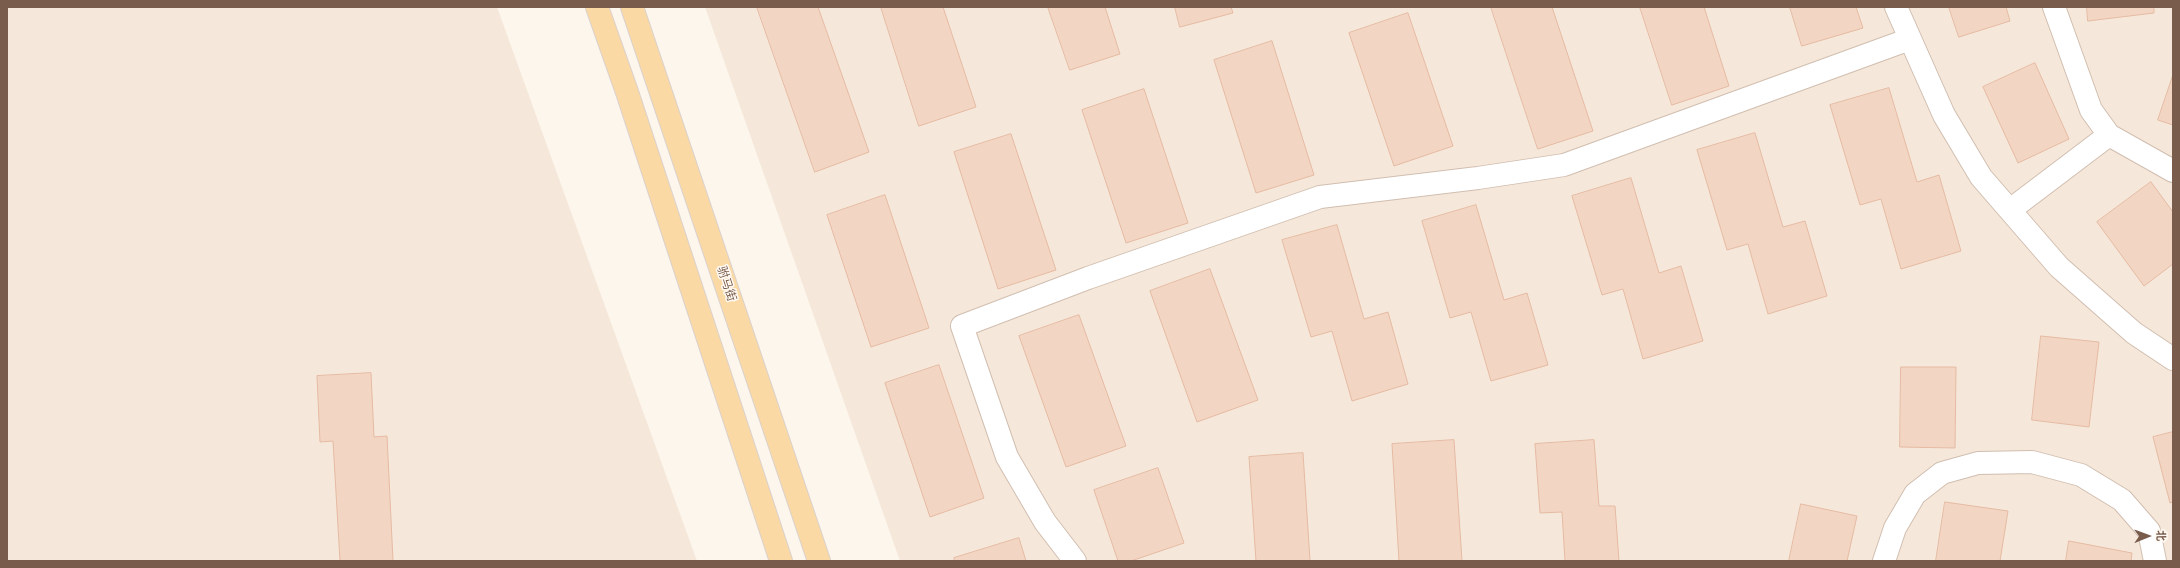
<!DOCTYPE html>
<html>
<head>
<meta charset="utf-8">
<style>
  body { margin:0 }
  #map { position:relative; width:2180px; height:568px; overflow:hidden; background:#fdf6ec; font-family:"Sofia Sans Condensed","Noto Sans SC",sans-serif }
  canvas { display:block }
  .frame { position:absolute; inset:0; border:8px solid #7a5c4d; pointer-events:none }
  .north { position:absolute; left:2128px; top:516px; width:40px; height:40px; -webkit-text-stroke:3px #fffaf3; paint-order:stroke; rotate:89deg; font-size:11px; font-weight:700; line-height:16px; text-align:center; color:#7a5c4d }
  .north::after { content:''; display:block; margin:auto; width:14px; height:18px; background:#7a5c4d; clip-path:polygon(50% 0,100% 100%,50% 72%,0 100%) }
</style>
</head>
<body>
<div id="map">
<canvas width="2180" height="568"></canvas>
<div class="frame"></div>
<div class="north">北</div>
</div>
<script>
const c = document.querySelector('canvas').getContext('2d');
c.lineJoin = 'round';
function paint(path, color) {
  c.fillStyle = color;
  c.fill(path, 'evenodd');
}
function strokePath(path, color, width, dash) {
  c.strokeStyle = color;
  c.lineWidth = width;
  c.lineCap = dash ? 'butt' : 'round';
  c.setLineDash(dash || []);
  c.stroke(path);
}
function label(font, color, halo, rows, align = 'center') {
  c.font = font + ' "Sofia Sans Condensed","Noto Sans SC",sans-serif';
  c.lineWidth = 3;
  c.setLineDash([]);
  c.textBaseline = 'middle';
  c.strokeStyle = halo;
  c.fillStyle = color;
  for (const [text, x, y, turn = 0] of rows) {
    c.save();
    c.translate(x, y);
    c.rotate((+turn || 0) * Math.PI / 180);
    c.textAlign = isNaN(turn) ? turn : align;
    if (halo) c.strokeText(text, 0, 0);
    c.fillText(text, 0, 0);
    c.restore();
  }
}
const residential = new Path2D(`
  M7,7H497L697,561H7Z
  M705,7H2173V561H900Z`);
const building = new Path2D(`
  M757,7H818L869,152L815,172Z
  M881,7H943L976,107L919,126Z
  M1048,7H1105L1120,54L1070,70Z
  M1175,7H1231L1233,13L1180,27Z
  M1491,7H1552L1593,131L1538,149Z
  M1640,7H1704L1729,86L1672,105Z
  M1790,7H1856L1863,28L1802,46Z
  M1949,7H2006L2010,21L1959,37Z
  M2087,7H2154V13L2088,21Z
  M1408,13L1453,146L1394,166L1349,33Z
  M1272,41L1314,175L1256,193L1214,60Z
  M2035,63L2069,139L2018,163L1983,87Z
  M2173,75V125L2158,120Z
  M1889,88L1917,182L1939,175L1961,251L1901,269L1881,199L1860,205L1830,105Z
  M1144,89L1188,223L1126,243L1082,110Z
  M1755,133L1783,227L1805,221L1827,296L1768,314L1748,244L1727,250L1697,150Z
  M1011,134L1056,270L998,289L954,152Z
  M1631,178L1659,273L1681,266L1703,341L1643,359L1623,289L1602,295L1572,196Z
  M2151,182L2173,212V264L2144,286L2097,222Z
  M885,195L929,328L871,347L827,215Z
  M1476,205L1504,300L1527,293L1548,365L1491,381L1471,312L1450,318L1422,221Z
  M1337,225L1364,319L1388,312L1408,384L1352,401L1332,331L1311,337L1282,240Z
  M1210,269L1258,400L1197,422L1150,291Z
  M1079,315L1126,446L1066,467L1019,336Z
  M2041,336L2099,342L2089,427L2032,420Z
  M939,365L984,498L930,517L885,383Z
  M1901,367H1956L1955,448L1900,447Z
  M371,373L374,437L387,436L393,561H340L333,441L320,442L317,376Z
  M2173,432V502L2170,503L2153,437Z
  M1454,440L1462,561H1399L1392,444Z
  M1594,440L1599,506H1615L1619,561H1565L1562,512L1540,513L1535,444Z
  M1303,453L1310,561H1256L1249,457Z
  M1158,468L1184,543L1131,561H1118L1094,490Z
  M1945,502L2008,511L2000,561H1936Z
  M1801,504L1857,516L1847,561H1789Z
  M1019,538L1026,561H954V558Z
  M2069,541L2132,553L2131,561H2066Z`);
const minor = new Path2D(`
  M1896,7L1944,115L1981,177L2059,267L2134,333L2173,359
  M2054,7L2091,110L2109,135L2173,171
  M2010,210L2109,135
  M1075,561L1045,522L1007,457L962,326L1088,278L1320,197L1478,178L1564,165L1910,39
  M1884,561L1895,528L1915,494L1942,473L1978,463L2032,462L2081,475L2122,500L2149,531L2155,561`);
const major = new Path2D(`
  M597,7L627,92L781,561
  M632,7L819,561`);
const streetNames = [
  ["驸马街",726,284,72]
];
paint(residential, '#f5e8da');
paint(building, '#f3d5c3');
strokePath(building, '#e6bba3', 1);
strokePath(minor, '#d1beb0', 24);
strokePath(major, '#dad1cd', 24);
strokePath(minor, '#fff', 22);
strokePath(major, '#fbd9a5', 22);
label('12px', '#7a5c4d', '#fffaf3', streetNames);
</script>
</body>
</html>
